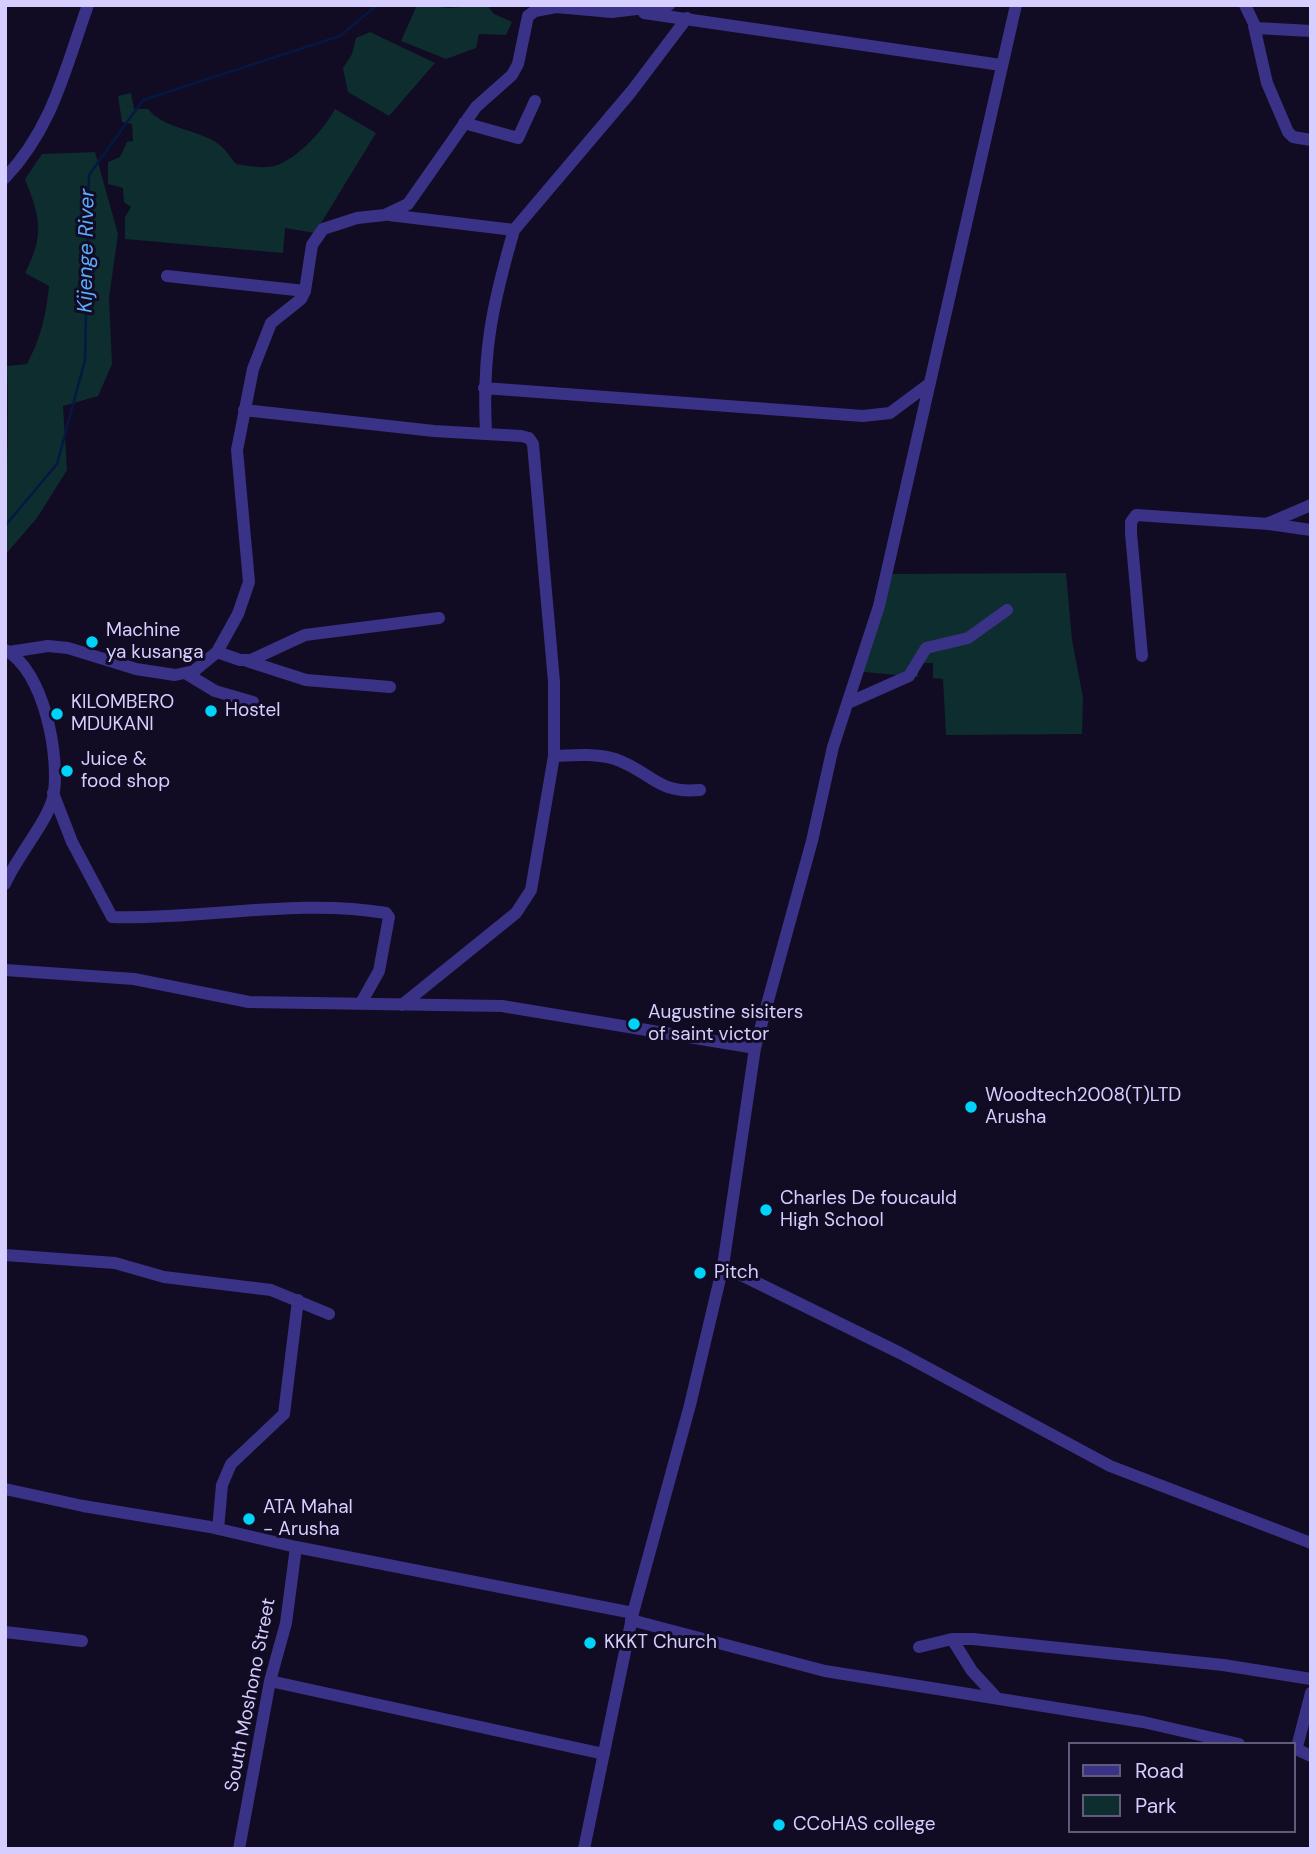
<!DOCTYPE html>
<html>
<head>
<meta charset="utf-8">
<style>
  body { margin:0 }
  #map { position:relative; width:1316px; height:1854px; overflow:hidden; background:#110c23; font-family:"DM Sans",sans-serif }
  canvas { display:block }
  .frame { position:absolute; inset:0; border:7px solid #d6ceff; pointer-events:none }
  .legend { position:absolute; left:1068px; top:1742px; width:228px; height:91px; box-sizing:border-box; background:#110c23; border:2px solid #605a7b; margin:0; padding:9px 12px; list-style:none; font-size:21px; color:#d6ceff }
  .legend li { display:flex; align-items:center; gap:14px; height:35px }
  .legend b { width:35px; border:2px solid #605a7b }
</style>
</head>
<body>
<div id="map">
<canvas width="1316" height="1854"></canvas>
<div class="frame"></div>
<ul class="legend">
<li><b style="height:9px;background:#3a3287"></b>Road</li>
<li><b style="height:19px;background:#0e2d2e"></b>Park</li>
</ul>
</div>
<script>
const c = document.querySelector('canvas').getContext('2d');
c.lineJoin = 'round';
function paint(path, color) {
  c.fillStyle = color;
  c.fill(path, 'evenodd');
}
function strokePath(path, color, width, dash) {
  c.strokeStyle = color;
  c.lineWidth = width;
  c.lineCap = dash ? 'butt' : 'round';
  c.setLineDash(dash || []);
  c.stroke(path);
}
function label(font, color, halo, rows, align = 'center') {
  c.font = font + ' "DM Sans",sans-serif';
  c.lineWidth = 6;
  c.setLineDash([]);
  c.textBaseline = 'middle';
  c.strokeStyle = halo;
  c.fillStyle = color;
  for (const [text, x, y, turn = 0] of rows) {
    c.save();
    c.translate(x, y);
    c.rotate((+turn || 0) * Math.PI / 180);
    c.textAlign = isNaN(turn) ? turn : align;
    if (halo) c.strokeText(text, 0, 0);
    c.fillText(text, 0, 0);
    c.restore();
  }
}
const green = new Path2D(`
  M417,5L449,8L487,5L494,14L512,22L506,35L479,34L476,48L446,59L401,41Z
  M370,32L435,63L389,116L348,92L343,68L352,54L356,38Z
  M131,93L134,109H148C164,129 196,129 217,143C225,148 230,157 236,164C249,166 267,170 280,164C302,154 324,129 335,109L376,133L315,233L285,228L283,253L125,239V217L131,207L124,202L123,188L108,184V162L120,157L127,142L133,141L132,124L122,122L118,96Z
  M95,152L118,234L109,298L112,364L98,396L63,406L67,470L37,518L5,555C5,491 10,430 7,366L27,364C41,338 46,315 49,286L25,273C45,235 40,217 25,179L42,154Z
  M1066,573L1072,640L1083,698L1082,734L946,735L943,679L933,678V663H919L918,677L854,671L883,574Z`);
const stream = new Path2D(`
  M5,526L57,464L85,360L89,175L143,100L340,36L377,5`);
const minor = new Path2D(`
  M1245,5L1256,28L1311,31
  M644,13L1001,65
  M1254,26L1267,83L1288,132L1293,137L1311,140
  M464,123L518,138L535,101
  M5,178C53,127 65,69 88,5
  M389,215L514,230L631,92L687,18
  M167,276L305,291
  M484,388L863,416L890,413L929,384
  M244,410L434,431L521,436L529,438L533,444L554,682V756L531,890L516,913L402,1005
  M486,432C482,353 492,306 514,230
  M1269,523L1311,505
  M5,650C44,669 61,759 53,798C47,822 16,858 5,884
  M9,652L48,646L68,648L136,669L175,675L194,671L217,652L238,614L249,582L237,450L253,369L271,323L301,299L305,291L312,245L323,229L357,218L385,215L408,204L476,107L512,75L518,64L528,16L535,11L556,7L612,12L669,5
  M217,652L240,660H251L305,635L439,618
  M1142,656L1131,533V522L1136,515L1269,524L1311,530
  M247,661L306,680L390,687
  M187,674L215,691L253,702
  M848,703L909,676L926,648L968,638L1007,610
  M554,756C574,755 595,753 615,759C652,772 656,794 700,790
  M53,793L72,842L112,917C203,920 295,898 386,913L389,917L379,971L361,1003
  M5,970L134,979L249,1002L502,1006L755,1048
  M5,1255L115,1263L164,1277L271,1290L329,1314
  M723,1266L900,1353L1110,1466L1311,1543
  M5,1489L83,1506L210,1527L296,1547L633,1613
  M218,1529L222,1485L231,1464L284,1414L298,1300
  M631,1620L825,1671L1143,1722L1239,1744
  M5,1632L82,1641
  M952,1639L972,1671L996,1697
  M919,1647L952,1639H973L1223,1665L1311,1679
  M270,1681L604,1754
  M1296,1749L1311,1756
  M1293,1750L1297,1747L1311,1693
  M239,1849L270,1681L286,1623L296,1547
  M584,1849L633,1613L690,1405L723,1266L755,1048L812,841L833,747L879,606L1016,5`);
const markers = [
  [92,642,7,"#00d3f9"],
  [211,711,7,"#00d3f9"],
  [57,714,7,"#00d3f9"],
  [67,771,7,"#00d3f9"],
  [634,1024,7,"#00d3f9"],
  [971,1107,7,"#00d3f9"],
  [766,1210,7,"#00d3f9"],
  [700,1273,7,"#00d3f9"],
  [249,1519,7,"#00d3f9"],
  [590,1643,7,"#00d3f9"],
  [779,1825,7,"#00d3f9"]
];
const poiNames = [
  ["Machine",106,631],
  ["ya kusanga",106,653],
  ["KILOMBERO",71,703],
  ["MDUKANI",71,725],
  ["Hostel",225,711],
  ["Juice &",81,760],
  ["food shop",81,782],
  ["Augustine sisiters",648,1013],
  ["of saint victor",648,1035],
  ["Woodtech2008(T)LTD",985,1096],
  ["Arusha",985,1118],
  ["Charles De foucauld",780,1199],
  ["High School",780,1221],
  ["Pitch",714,1273],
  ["ATA Mahal",263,1508],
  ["- Arusha",263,1530],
  ["KKKT Church",604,1643],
  ["CCoHAS college",793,1825]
];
const streetNames = [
  ["South Moshono Street",251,1695,-79]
];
const waterNames = [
  ["Kijenge River",87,251,-89]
];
paint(green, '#0e2d2e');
strokePath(stream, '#051843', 2.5);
strokePath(minor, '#3a3287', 12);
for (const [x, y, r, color] of markers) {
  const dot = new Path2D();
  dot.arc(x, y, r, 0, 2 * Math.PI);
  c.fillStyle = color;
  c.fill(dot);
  strokePath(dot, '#110c23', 2.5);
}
label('19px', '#d6ceff', '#110c23', poiNames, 'left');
label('19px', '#d6ceff', '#110c23', streetNames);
label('italic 21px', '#5cabff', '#110c23', waterNames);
</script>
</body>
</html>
